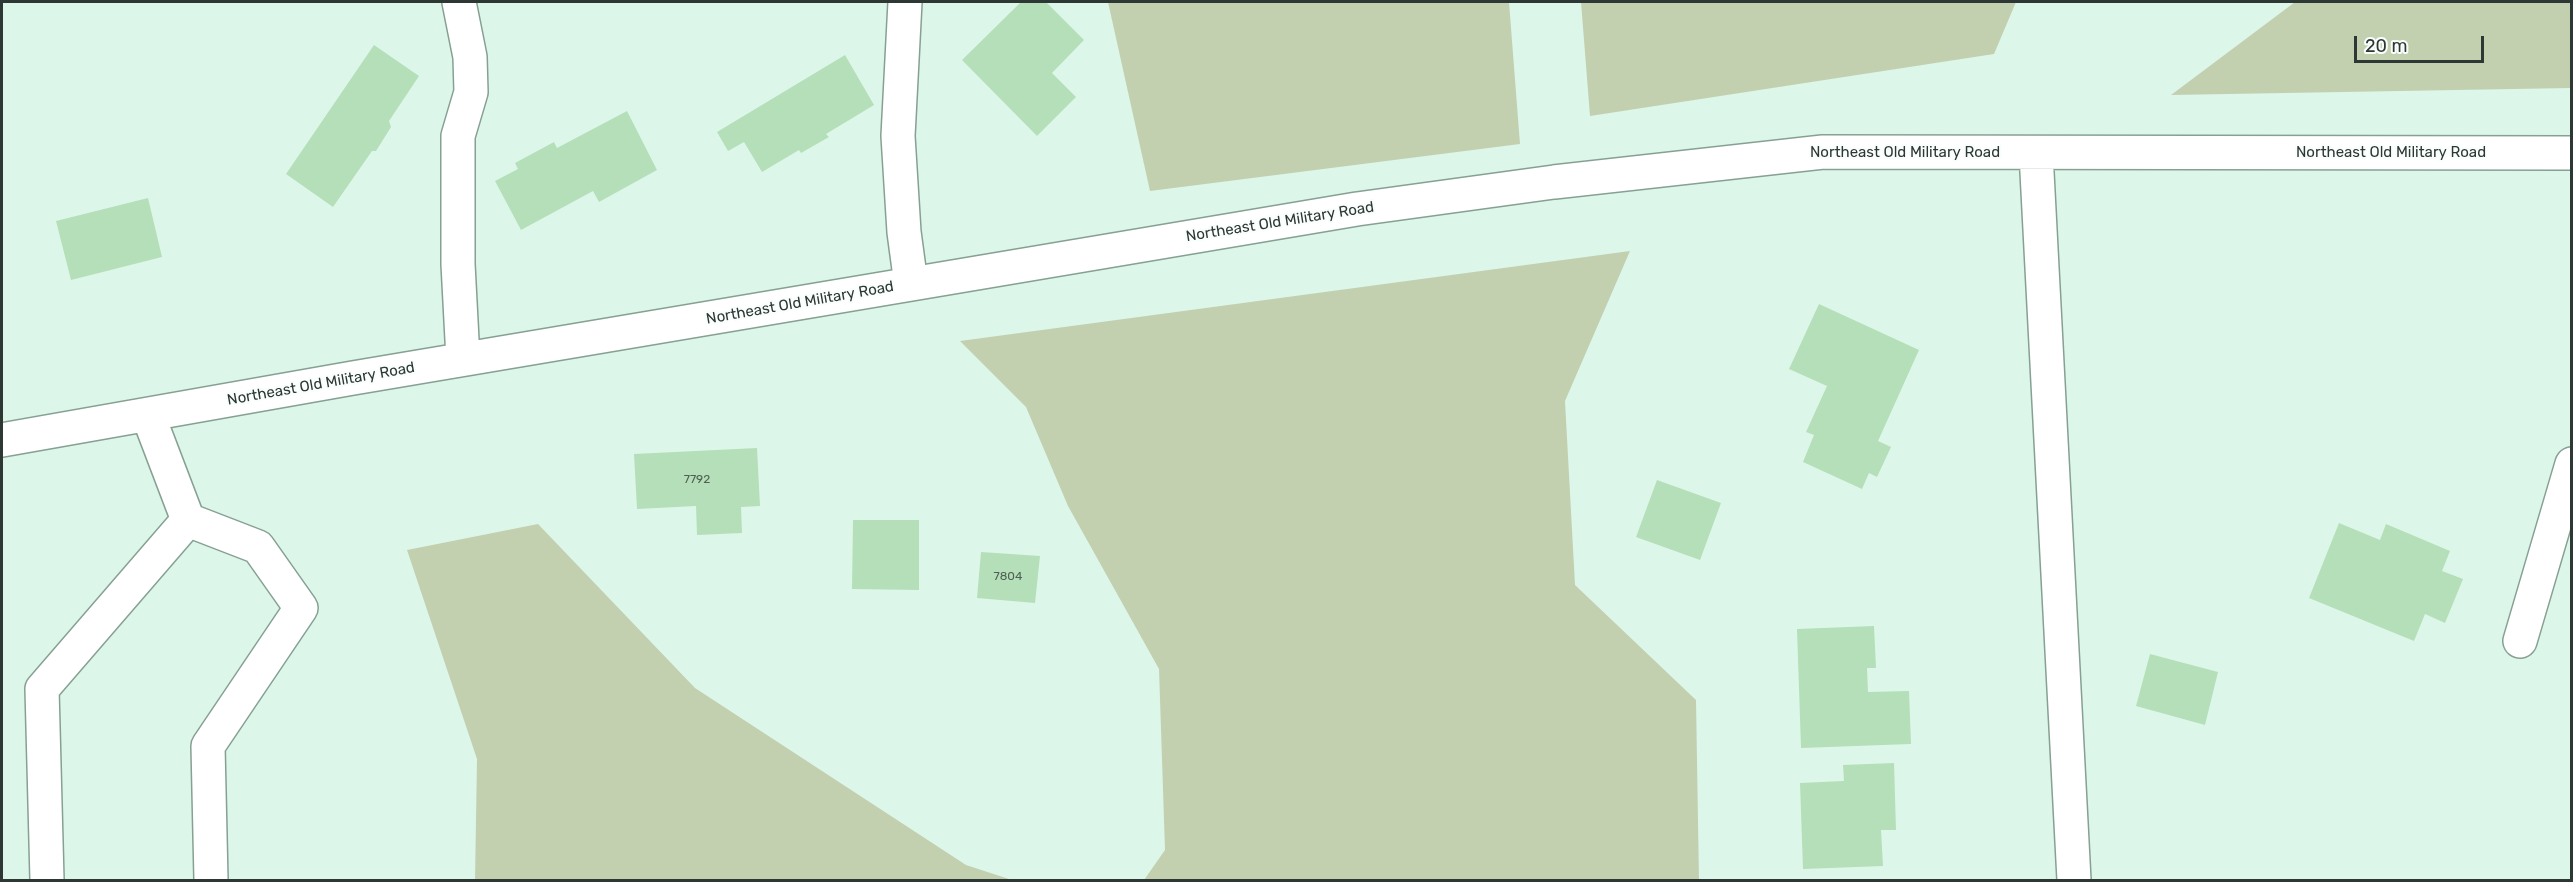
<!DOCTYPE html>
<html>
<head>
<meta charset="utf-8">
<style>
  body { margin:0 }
  #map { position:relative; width:2573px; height:882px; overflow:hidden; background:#dcf7ea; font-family:Rubik,sans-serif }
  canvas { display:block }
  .frame { position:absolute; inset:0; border:3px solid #2d3733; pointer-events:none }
  .scale { position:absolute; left:2354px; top:36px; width:130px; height:27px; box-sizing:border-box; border:3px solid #2d3733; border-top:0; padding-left:8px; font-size:18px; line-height:21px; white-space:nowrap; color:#2d3733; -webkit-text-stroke:4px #f9fefc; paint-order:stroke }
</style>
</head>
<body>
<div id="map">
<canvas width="2573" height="882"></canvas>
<div class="frame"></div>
<div class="scale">20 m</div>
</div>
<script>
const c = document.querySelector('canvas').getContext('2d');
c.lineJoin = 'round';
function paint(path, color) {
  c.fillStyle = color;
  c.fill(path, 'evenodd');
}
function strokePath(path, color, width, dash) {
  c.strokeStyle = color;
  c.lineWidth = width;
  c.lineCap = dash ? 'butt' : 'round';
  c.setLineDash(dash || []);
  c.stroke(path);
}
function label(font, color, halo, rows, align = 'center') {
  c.font = font + ' Rubik,sans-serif';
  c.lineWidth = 4.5;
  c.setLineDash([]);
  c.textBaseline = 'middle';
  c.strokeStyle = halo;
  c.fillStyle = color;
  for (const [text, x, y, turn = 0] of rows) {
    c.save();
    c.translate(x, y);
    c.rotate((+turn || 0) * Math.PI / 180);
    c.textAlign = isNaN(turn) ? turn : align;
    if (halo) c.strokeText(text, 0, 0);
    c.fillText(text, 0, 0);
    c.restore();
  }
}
const green = new Path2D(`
  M1108,2H1509L1520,144L1150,191Z
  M1581,2H2016L1994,54L1590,116Z
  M2295,2H2571V88L2171,95Z
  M1630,251L1565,401L1575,585L1696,700L1699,880H1144L1165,850L1159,669L1068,506L1026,407L960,341Z
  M538,524L695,688L966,865L1012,880H475L477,759L407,550Z`);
const building = new Path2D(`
  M1021,2H1046L1084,40L1052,73L1076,97L1037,136L962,60Z
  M374,45L419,76L389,121L391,127L376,151H372L333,207L286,174Z
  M845,55L874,105L826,134L829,137L801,153L799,150L762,172L744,142L728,151L717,132Z
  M627,111L657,170L599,202L593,191L521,230L495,181L518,169L515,163L554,142L557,148Z
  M148,198L162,257L71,280L56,221Z
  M1819,304L1919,350L1878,441L1891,447L1877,477L1869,473L1862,489L1803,462L1814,435L1806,432L1827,386L1789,369Z
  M757,448L760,506L741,507L742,533L697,535L696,506L637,509L634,454Z
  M1657,480L1721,503L1700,560L1636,537Z
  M853,520H919V590L852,589Z
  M2339,523L2380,540L2386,524L2450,551L2442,571L2463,579L2445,623L2425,614L2414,641L2309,598Z
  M981,552L1040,556L1035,603L977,598Z
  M1874,626L1876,668H1867L1868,692L1909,691L1911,744L1801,748L1797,629Z
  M2150,654L2218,672L2205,725L2136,706Z
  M1894,763L1896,830H1881L1883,866L1803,869L1800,783L1844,781L1843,765Z`);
const minor = new Path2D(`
  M459,2L470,57L471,92L458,136V264L463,359
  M905,2L898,136L904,232L911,284
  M2036,153L2074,880
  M148,415L188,520L258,547L301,608L208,746L211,880
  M2,440L353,378L1357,209L1554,182L1823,152L2572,153
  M2520,641L2572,464
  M47,880L42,689L188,520`);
const numberNames = [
  ["7792",697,480],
  ["7804",1008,577]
];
const streetNames = [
  ["Northeast Old Military Road",1905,153],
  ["Northeast Old Military Road",2391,153],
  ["Northeast Old Military Road",1280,222,-9],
  ["Northeast Old Military Road",800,303,-10],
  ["Northeast Old Military Road",321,384,-10]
];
paint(green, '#c2d0b0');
paint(building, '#b5dfb8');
strokePath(minor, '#87a094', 36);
strokePath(minor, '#fff', 33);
label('12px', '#4f6154', null, numberNames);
label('15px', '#2d3733', '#f9fefc', streetNames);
</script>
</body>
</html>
